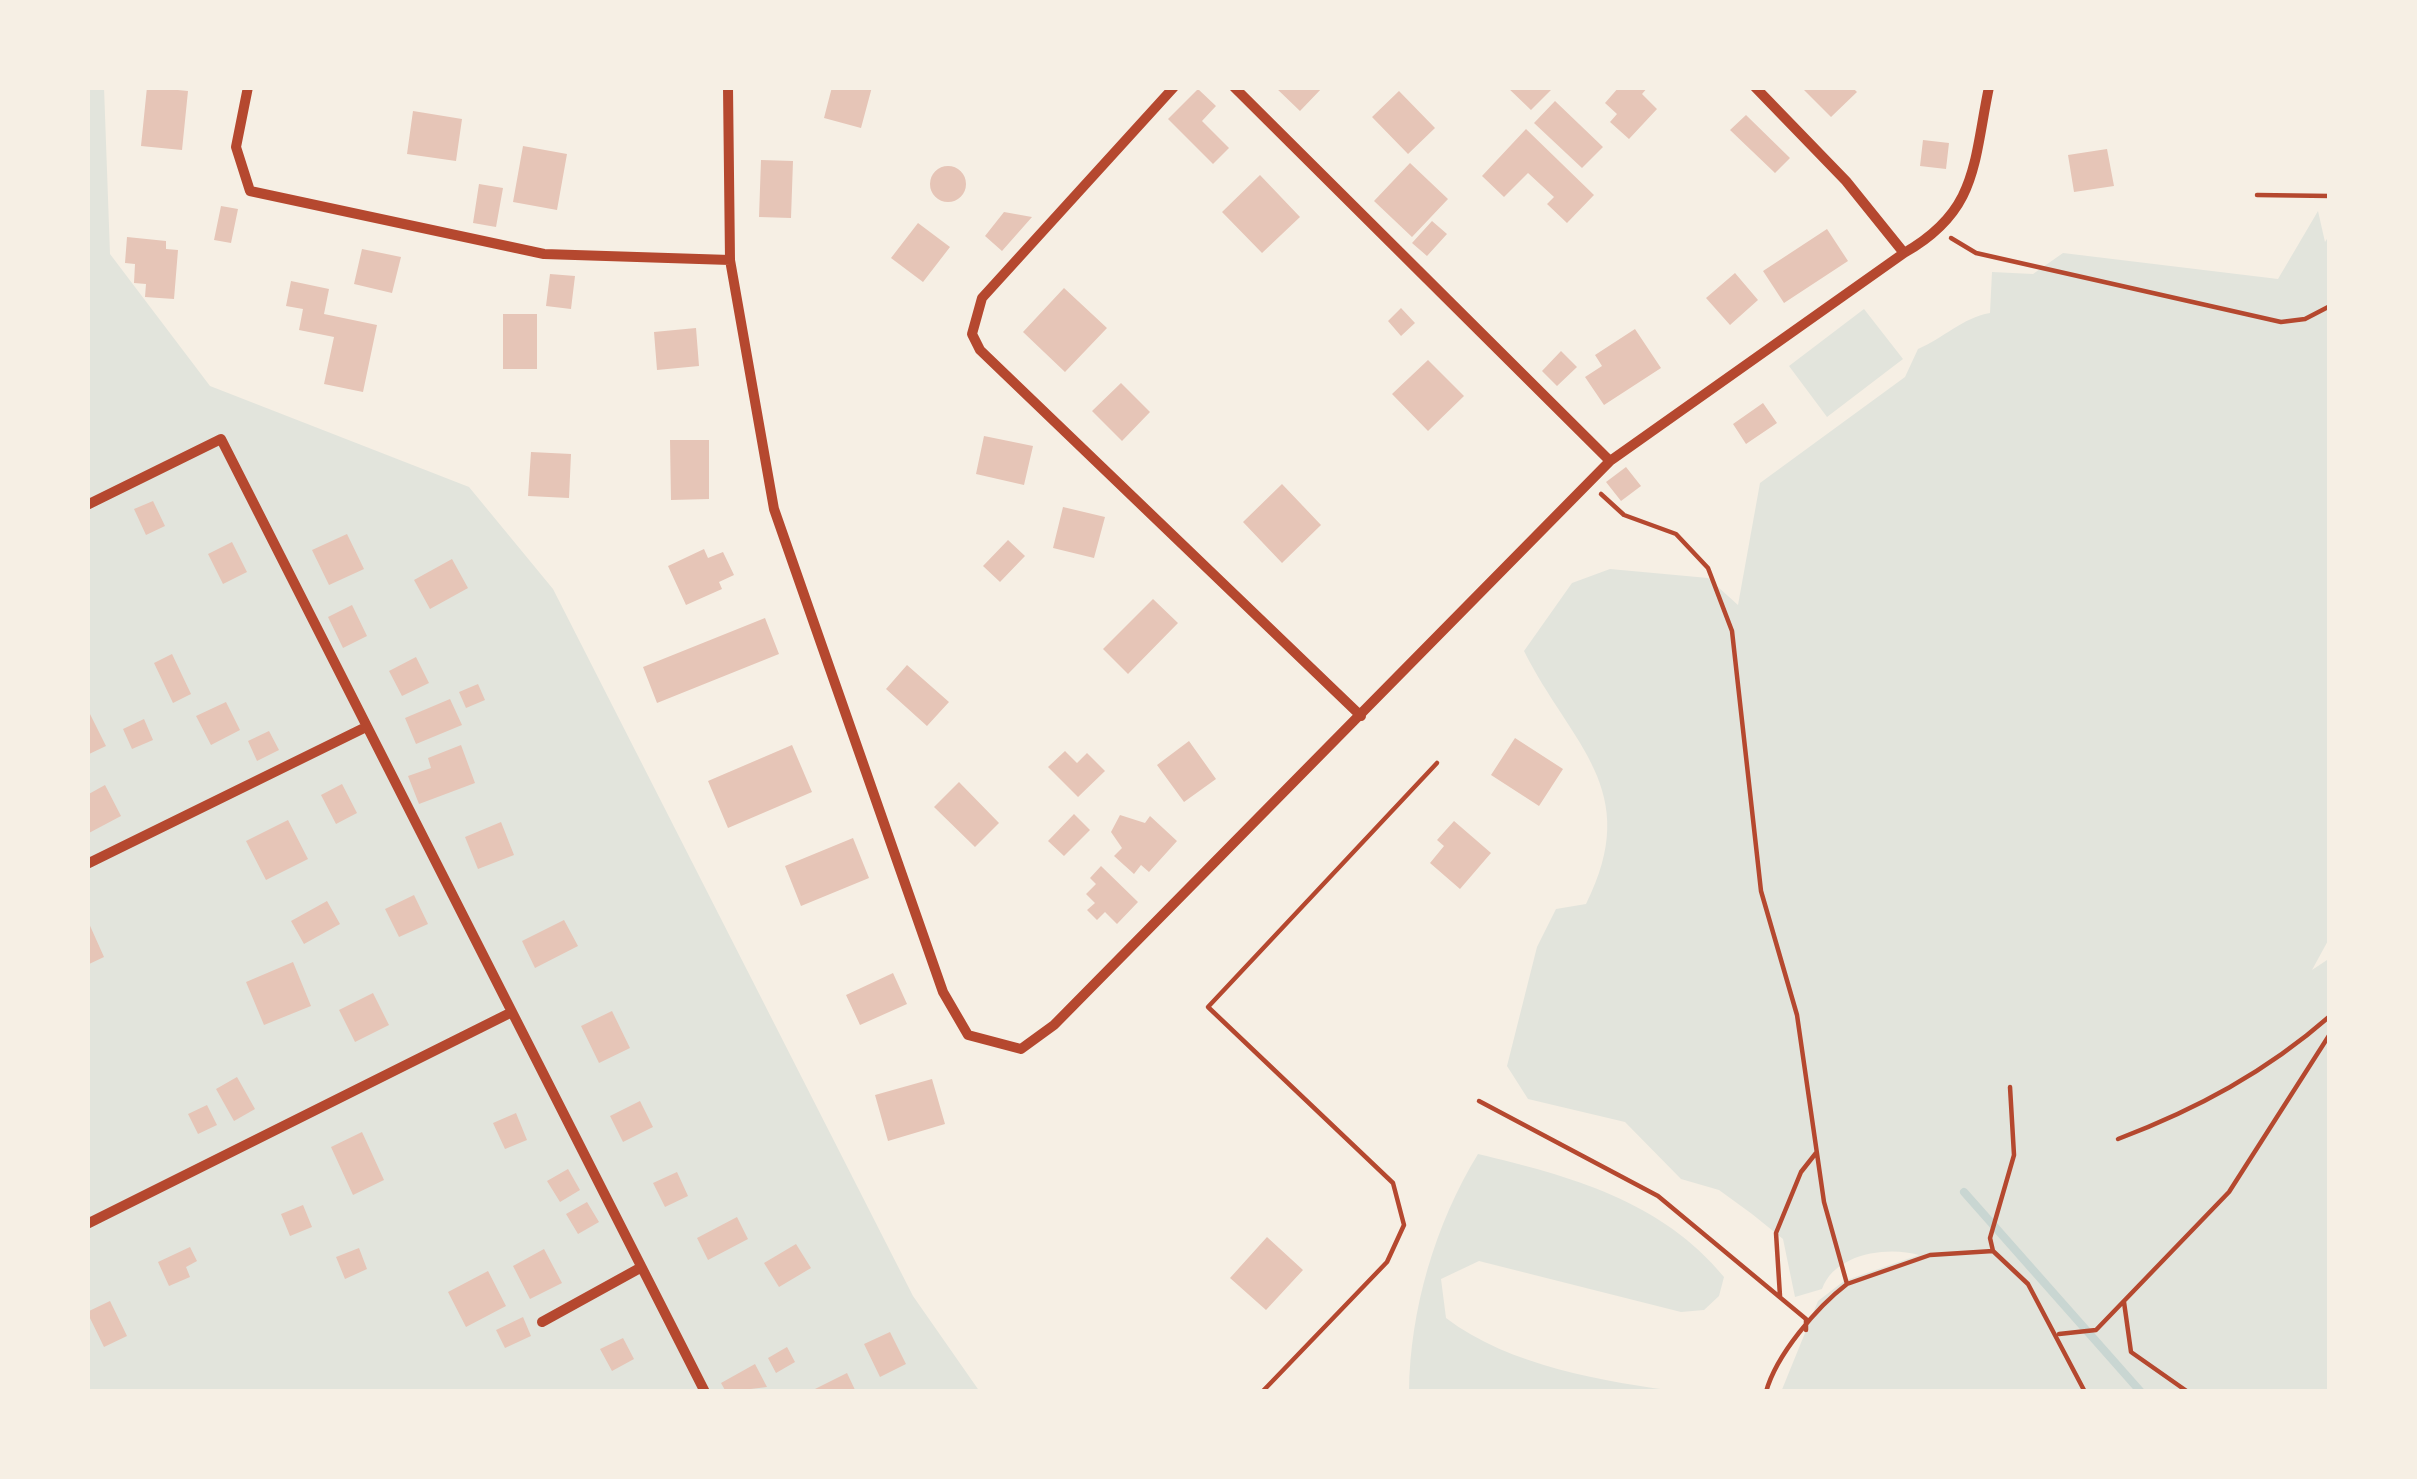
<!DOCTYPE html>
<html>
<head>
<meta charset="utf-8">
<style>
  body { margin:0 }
  #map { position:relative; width:2417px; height:1479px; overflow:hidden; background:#f6efe4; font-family:"DM Sans",sans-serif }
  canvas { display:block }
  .frame { position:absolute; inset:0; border:90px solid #f6efe4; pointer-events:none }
</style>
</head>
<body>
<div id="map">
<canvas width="2417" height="1479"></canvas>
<div class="frame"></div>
</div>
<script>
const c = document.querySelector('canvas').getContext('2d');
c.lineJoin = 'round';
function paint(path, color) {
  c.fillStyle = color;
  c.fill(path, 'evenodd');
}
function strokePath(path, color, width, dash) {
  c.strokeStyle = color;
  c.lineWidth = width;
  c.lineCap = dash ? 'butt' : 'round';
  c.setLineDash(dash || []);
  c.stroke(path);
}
const green = new Path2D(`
  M87,87H104L110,254L210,386L469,487L553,589L913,1296L980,1392H87Z
  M2318,211L2325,242L2330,234V937L2312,970L2330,958V1392H1781L1818,1301L1844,1281L1919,1255C1888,1246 1835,1253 1822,1289L1795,1297L1783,1239L1752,1214L1719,1190L1681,1179L1625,1122L1528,1099L1507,1066L1537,947L1556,909L1586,904C1644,789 1571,745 1524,651L1572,583L1610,569L1708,578L1738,605L1760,483L1905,377L1918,349C1944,338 1962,318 1990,313L1992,272L2033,274L2063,253L2278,279Z
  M1864,309L1903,359L1827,417L1789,366Z
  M1478,1154C1570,1176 1662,1201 1724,1277L1719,1296L1704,1310L1681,1312L1479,1261L1441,1279L1446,1318C1509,1366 1604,1382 1683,1392H1409C1410,1310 1435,1224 1478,1154Z`);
const stream = new Path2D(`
  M1964,1192L2141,1392`);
const building = new Path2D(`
  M147,87L188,91L182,150L141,146Z
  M832,87H872L861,128L824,118Z
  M1275,87H1323L1300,111Z
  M1507,87H1554L1531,110Z
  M1619,87H1648L1642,94L1657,109L1629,139L1610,122L1617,114L1605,103Z
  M1801,87H1852L1857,92L1831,117Z
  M1198,89L1216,106L1202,121L1229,148L1213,164L1168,119Z
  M1399,91L1435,128L1408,154L1372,117Z
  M1555,101L1603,147L1582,168L1534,123Z
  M413,111L462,119L456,161L407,154Z
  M1746,115L1790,158L1775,173L1730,130Z
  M1526,129L1594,195L1567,223L1547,204L1554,197L1528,173L1504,197L1482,176Z
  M1923,140L1949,143L1946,169L1920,166Z
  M523,146L567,154L557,210L513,202Z
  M2107,149L2114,186L2074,192L2068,155Z
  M761,160L793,161L791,218L759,217Z
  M1410,163L1448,199L1412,237L1374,201Z
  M930 184a18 18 0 1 1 36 0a18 18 0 1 1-36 0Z
  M1260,175L1300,217L1262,253L1222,212Z
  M479,184L503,188L496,227L473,223Z
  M221,206L238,209L231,243L214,240Z
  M1004,212L1032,217L1002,251L985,236Z
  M1432,221L1447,234L1427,256L1412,243Z
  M918,223L950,247L923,282L891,258Z
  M1827,229L1848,261L1784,303L1763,271Z
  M127,237L166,241V249L178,250L174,299L145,297L146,284L134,283L135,264L125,263Z
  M362,249L401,257L392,293L354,284Z
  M1735,273L1758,300L1730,325L1706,298Z
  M550,274L575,276L571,309L546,306Z
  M291,281L329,289L324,314L377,325L363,392L324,384L334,337L299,330L303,309L286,306Z
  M1064,288L1107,328L1065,372L1023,332Z
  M1401,308L1415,323L1401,336L1388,321Z
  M503,314H537V369H503Z
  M696,328L699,366L657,370L654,332Z
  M1635,329L1661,368L1604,405L1585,377L1602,366L1595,355Z
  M1561,351L1577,367L1557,386L1542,371Z
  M1428,360L1464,396L1428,431L1392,394Z
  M1121,383L1150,412L1122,441L1092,411Z
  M1763,403L1777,423L1746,444L1733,424Z
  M984,436L1033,446L1024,485L976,474Z
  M670,440H709V499L671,500Z
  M531,452L571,454L569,498L528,496Z
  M1626,467L1641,486L1621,501L1606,482Z
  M1282,484L1321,525L1282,563L1243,522Z
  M153,501L165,526L146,535L134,509Z
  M1063,507L1105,517L1094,558L1053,548Z
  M347,534L364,569L329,585L312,550Z
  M1008,540L1025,556L1000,582L983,566Z
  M232,542L247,572L223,584L208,554Z
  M704,549L708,558L723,552L734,575L719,582L722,589L686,605L668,566Z
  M452,559L468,588L430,609L414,580Z
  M1153,599L1178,623L1128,674L1103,649Z
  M352,605L367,636L343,648L328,617Z
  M765,618L779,654L657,703L643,667Z
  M172,654L191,694L173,703L154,663Z
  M416,657L429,683L402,696L389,671Z
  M907,665L949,702L927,726L886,689Z
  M478,684L485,700L466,708L459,692Z
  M450,699L462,725L416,744L405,718Z
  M226,702L240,730L211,745L196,716Z
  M87,708L106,746L87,755Z
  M144,719L153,740L132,749L123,729Z
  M269,731L279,750L257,761L248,741Z
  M1515,738L1563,769L1539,806L1491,775Z
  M1189,741L1216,779L1184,802L1157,765Z
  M461,745L475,783L419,804L408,776L431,768L428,758Z
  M792,745L812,792L728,828L708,781Z
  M1065,751L1077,763L1087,753L1105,771L1078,797L1048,767Z
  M959,782L999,823L975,847L934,807Z
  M342,784L357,813L336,824L321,795Z
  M105,785L121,816L87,834V795Z
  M1074,814L1090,830L1064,856L1048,841Z
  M1120,815L1145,823L1150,816L1177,841L1149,872L1141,865L1134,874L1114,856L1122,848L1111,832Z
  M288,820L308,859L266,880L246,841Z
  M1454,821L1491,853L1460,889L1430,863L1444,846L1437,840Z
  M501,822L514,855L478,869L465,837Z
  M853,838L869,878L801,906L785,866Z
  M1101,866L1138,902L1117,924L1105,912L1097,920L1087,910L1095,903L1086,894L1096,884L1090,878Z
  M414,895L428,924L399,937L385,909Z
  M327,901L340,924L304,944L291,921Z
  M87,919L104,957L87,965Z
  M564,920L578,946L535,968L522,941Z
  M293,962L311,1006L264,1025L246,982Z
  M893,973L907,1004L860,1025L846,995Z
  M373,993L389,1025L355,1042L339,1010Z
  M612,1011L630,1048L599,1063L581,1026Z
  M237,1077L255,1109L234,1121L216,1089Z
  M932,1079L945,1124L888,1141L875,1095Z
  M640,1101L653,1127L623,1142L610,1116Z
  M207,1105L217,1125L198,1134L188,1114Z
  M516,1113L527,1140L505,1149L493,1123Z
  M362,1132L384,1180L353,1195L331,1147Z
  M568,1169L580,1190L560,1202L547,1181Z
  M677,1172L688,1196L665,1207L653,1183Z
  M587,1202L599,1222L578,1234L566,1214Z
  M303,1205L312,1227L290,1236L281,1214Z
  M737,1217L748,1239L708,1260L697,1238Z
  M1267,1237L1303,1270L1266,1310L1230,1278Z
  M796,1244L811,1268L779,1287L764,1263Z
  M190,1247L197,1261L186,1267L190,1277L169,1286L158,1262Z
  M359,1248L367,1269L345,1279L336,1257Z
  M544,1249L562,1283L530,1299L513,1266Z
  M488,1271L506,1306L466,1327L448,1292Z
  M110,1301L127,1336L104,1347L87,1312Z
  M523,1317L531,1336L505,1348L496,1330Z
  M890,1332L906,1364L880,1377L864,1344Z
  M623,1338L634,1359L612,1371L600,1349Z
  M787,1347L795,1362L776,1373L768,1358Z
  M755,1364L767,1387L726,1392L721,1383Z
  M847,1373L856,1392H809Z`);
const path = new Path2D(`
  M2257,195L2330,196
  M1951,238L1976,253L2281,322L2305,319L2330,306
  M1601,494L1624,515L1676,534L1708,568L1732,631L1761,891L1797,1015L1824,1202L1847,1284L1930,1255L1993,1251L2028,1284L2085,1392
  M1479,1101L1658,1196L1806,1319V1330
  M2118,1139C2197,1109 2266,1072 2330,1016
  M1993,1251L1990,1238L2014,1155L2010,1087
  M1780,1296L1776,1233L1801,1172L1816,1153
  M2124,1302L2131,1352L2188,1392
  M2059,1334L2096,1330L2229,1192L2330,1034
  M1766,1392C1776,1355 1817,1307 1847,1284`);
const service = new Path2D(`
  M1262,1392L1387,1262L1404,1225L1393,1183L1208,1007L1437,763`);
const minor = new Path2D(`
  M248,87L236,147L250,191L544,254L730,260
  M728,87L730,260L774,509L943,992L968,1035L1021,1049L1054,1025L1610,461L1904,253
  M1174,87L982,298L972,334L980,350L1361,716
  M1234,87L1610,461
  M1755,87L1846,181L1904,253C1978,211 1973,164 1989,87
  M87,505L221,439L705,1392
  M87,864L364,728
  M87,1224L510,1013
  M542,1322L640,1268`);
paint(green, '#e2e4dc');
strokePath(stream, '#c9d6d2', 8);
paint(building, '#e6c5b7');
strokePath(path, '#b5482f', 4.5);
strokePath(service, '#b5482f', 4.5);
strokePath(minor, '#b5482f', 10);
</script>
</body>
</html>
